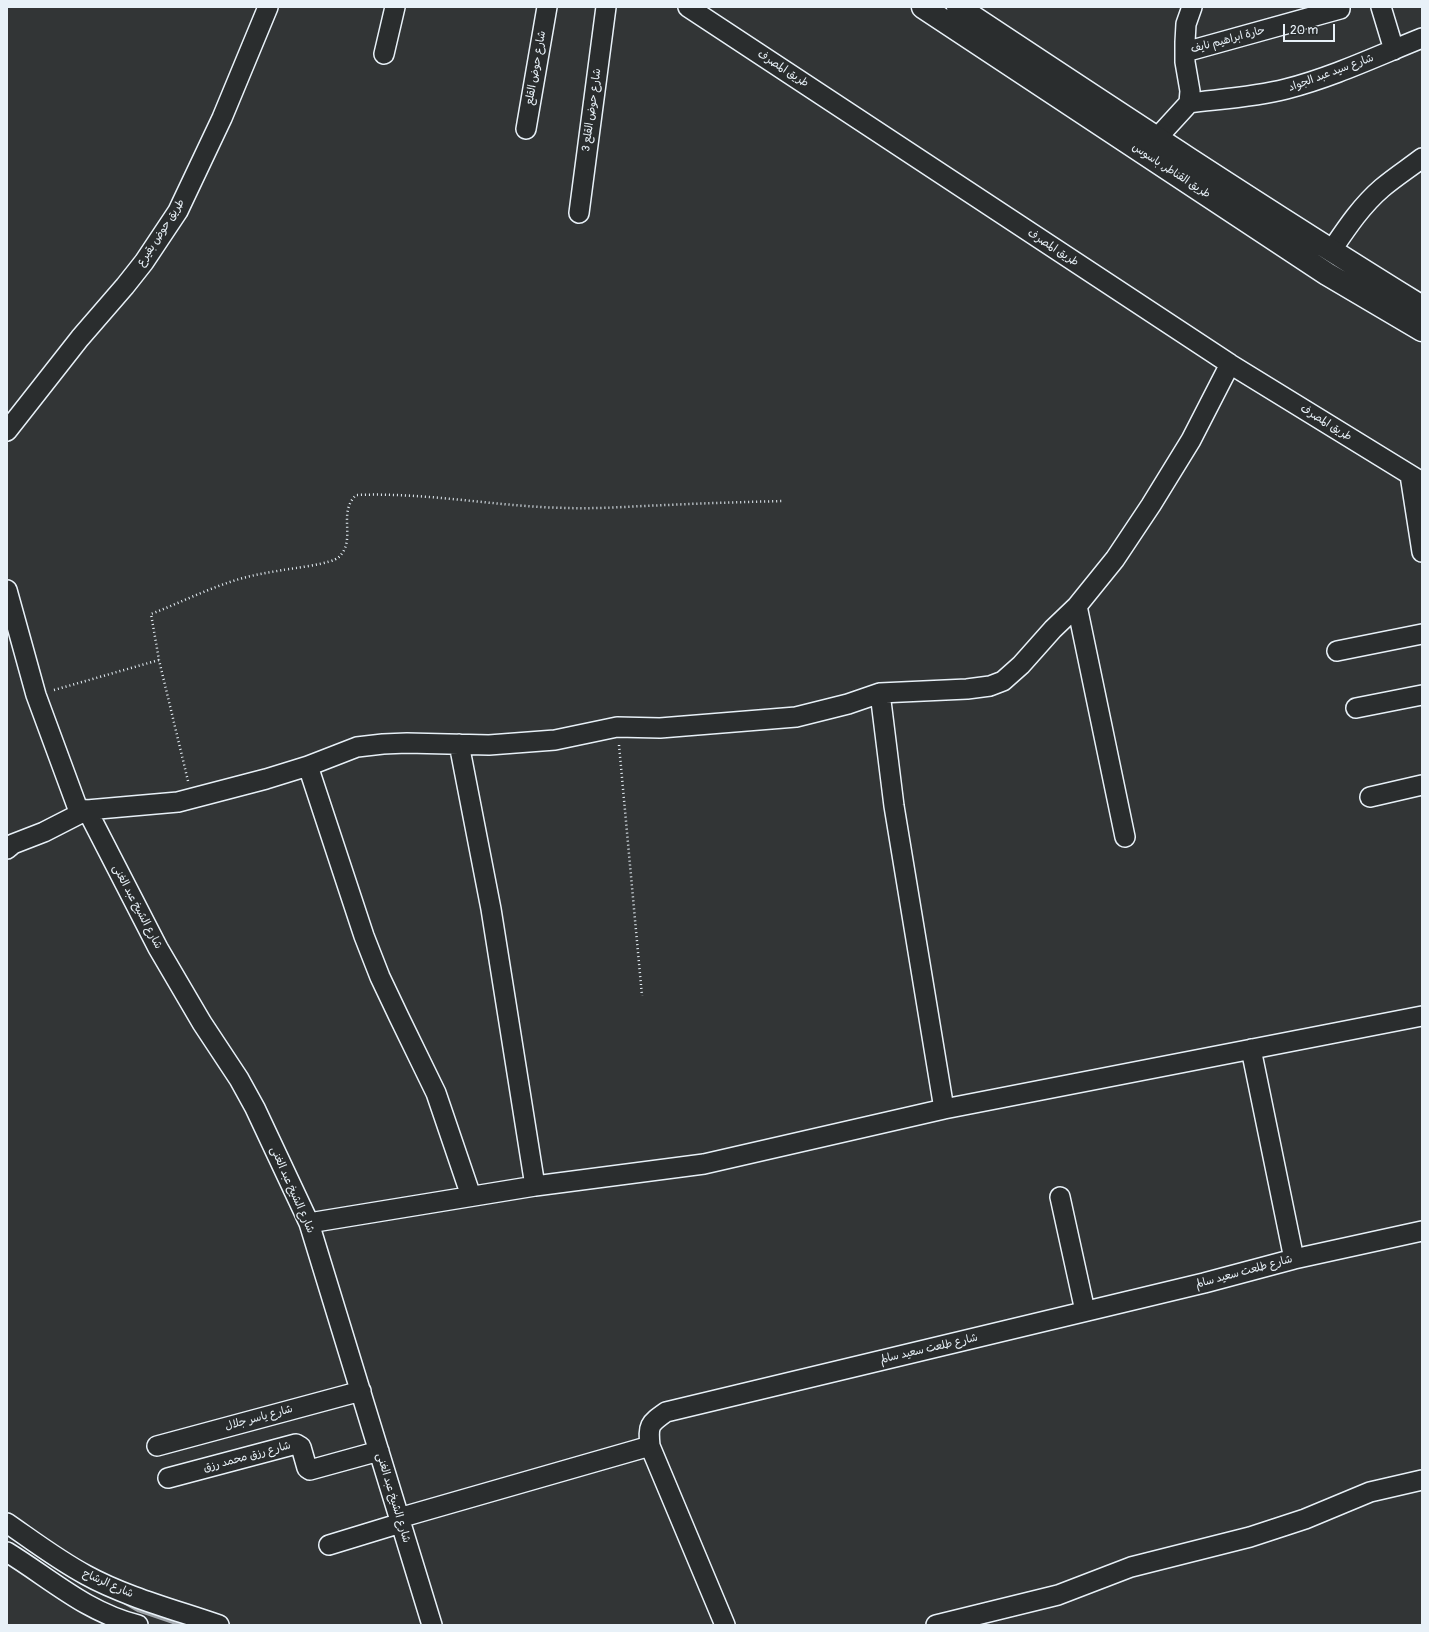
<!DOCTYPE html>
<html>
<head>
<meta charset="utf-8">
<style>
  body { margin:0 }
  #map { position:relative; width:1429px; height:1632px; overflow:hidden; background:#323536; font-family:Pangolin,sans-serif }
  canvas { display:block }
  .frame { position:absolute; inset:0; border:8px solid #e8f1f8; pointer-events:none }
  .scale { position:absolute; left:1283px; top:24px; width:52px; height:18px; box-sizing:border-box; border:2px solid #e8f1f8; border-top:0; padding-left:5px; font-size:12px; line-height:14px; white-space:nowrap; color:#e8f1f8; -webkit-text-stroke:3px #2a2d2e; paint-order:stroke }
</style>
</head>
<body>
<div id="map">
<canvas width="1429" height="1632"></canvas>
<div class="frame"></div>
<div class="scale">20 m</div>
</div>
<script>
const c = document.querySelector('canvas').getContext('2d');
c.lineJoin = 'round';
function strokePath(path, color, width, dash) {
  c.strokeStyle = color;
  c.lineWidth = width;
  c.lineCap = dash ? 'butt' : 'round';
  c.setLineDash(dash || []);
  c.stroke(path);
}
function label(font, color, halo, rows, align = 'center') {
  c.font = font + ' Pangolin,"Playpen Sans Arabic",sans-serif';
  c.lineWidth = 3;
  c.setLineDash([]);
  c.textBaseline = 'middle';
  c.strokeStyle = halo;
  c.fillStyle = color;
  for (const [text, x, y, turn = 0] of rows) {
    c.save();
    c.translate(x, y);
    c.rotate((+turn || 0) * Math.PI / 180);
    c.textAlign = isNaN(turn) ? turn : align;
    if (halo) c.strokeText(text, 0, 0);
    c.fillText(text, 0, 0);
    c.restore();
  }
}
const stream = new Path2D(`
  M125,1602L139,1610L183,1625`);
const path = new Path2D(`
  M54,690L159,660
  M619,745L642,996
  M188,781L159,660L151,614C177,604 203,591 230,582C247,576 265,573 283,570C294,568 332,564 339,557C357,539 337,514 356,495C427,492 498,507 568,508C602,509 635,506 668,505C707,503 745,502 784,501`);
const minor = new Path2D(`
  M688,7L1230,364L1422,482
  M1381,7L1394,50
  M1185,52L1340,9
  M384,54L395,7
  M1189,103C1221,99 1255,97 1286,89C1333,77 1377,56 1422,38
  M526,129L547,7
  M1157,138L1189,103L1190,91L1185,62V42L1186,24L1192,7
  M579,213L606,7
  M1331,251C1346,229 1361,206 1382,188C1395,177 1409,168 1422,158
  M7,431L80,338L125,286L144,262L178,211L222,118L268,7
  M1410,475L1422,552
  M7,590L36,695L78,809L87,810L178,802L266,779L308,766L357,747L383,744L407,743L489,745L555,740L617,727L660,728L796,717L848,704L880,693L967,689L990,686L1003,681L1021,665L1053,629L1077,606L1115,559L1151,505L1191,440L1230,364
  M1077,606L1125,837
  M1337,651L1422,634
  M880,693L894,806L944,1109
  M1356,708L1422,695
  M459,744L491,909L535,1186
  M308,766L364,936L380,977L399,1017L436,1093L471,1196
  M1370,797L1422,785
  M87,810L158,948L202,1023L239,1079L255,1108L309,1223L432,1625
  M7,849L13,844L44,832L87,810
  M1251,1049L1294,1259
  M1060,1197L1085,1311
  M309,1223L535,1186L704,1164L944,1109L1422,1016
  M157,1446L361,1391
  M168,1478L296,1444L301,1447L307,1468L310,1470L379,1451
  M399,1518L650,1446
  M7,1523C33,1541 58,1560 86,1575C126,1597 176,1610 219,1625
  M329,1545L401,1523
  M7,1552C51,1579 86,1612 138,1625
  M725,1625L650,1446C648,1425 649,1424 666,1412L1204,1283L1294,1259L1422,1231
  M936,1625L1058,1595L1131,1567L1250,1537L1305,1519L1370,1492L1422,1480`);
const secondary = new Path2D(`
  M923,7L1327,274L1422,330
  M958,7C1112,109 1265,210 1422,307`);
const streetNames = [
  ["حارة ابراهيم نايف",1228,40,-15],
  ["شارع حوض القلع",536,68,-80],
  ["طريق المصرف",783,69,33],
  ["شارع سيد عبد الجواد",1331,73,-20],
  ["شارع حوض القلع 3",592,110,-82],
  ["طريق القناطر, باسوس",1171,171,33],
  ["طريق حوض بقيرع",161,233,-57],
  ["طريق المصرف",1053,248,33],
  ["طريق المصرف",1326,423,32],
  ["شارع الشيخ عبد الغنى",137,907,62],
  ["شارع الشيخ عبد الغنى",292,1190,66],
  ["شارع طلعت سعيد سالم",1244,1272,-15],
  ["شارع طلعت سعيد سالم",929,1349,-13],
  ["شارع ياسر جلال",259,1418,-15],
  ["شارع رزق محمد رزق",247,1457,-15],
  ["شارع الشيخ عبد الغنى",393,1498,73],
  ["شارع الرشاح",108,1584,24]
];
strokePath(stream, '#9fa5aa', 5);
strokePath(minor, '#e8f1f8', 22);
strokePath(secondary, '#e8f1f8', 25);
strokePath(path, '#e8f1f8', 2.5, [1, 3]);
strokePath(minor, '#2a2d2e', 19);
strokePath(secondary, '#2a2d2e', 22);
label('11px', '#e8f1f8', '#2a2d2e', streetNames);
</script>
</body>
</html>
